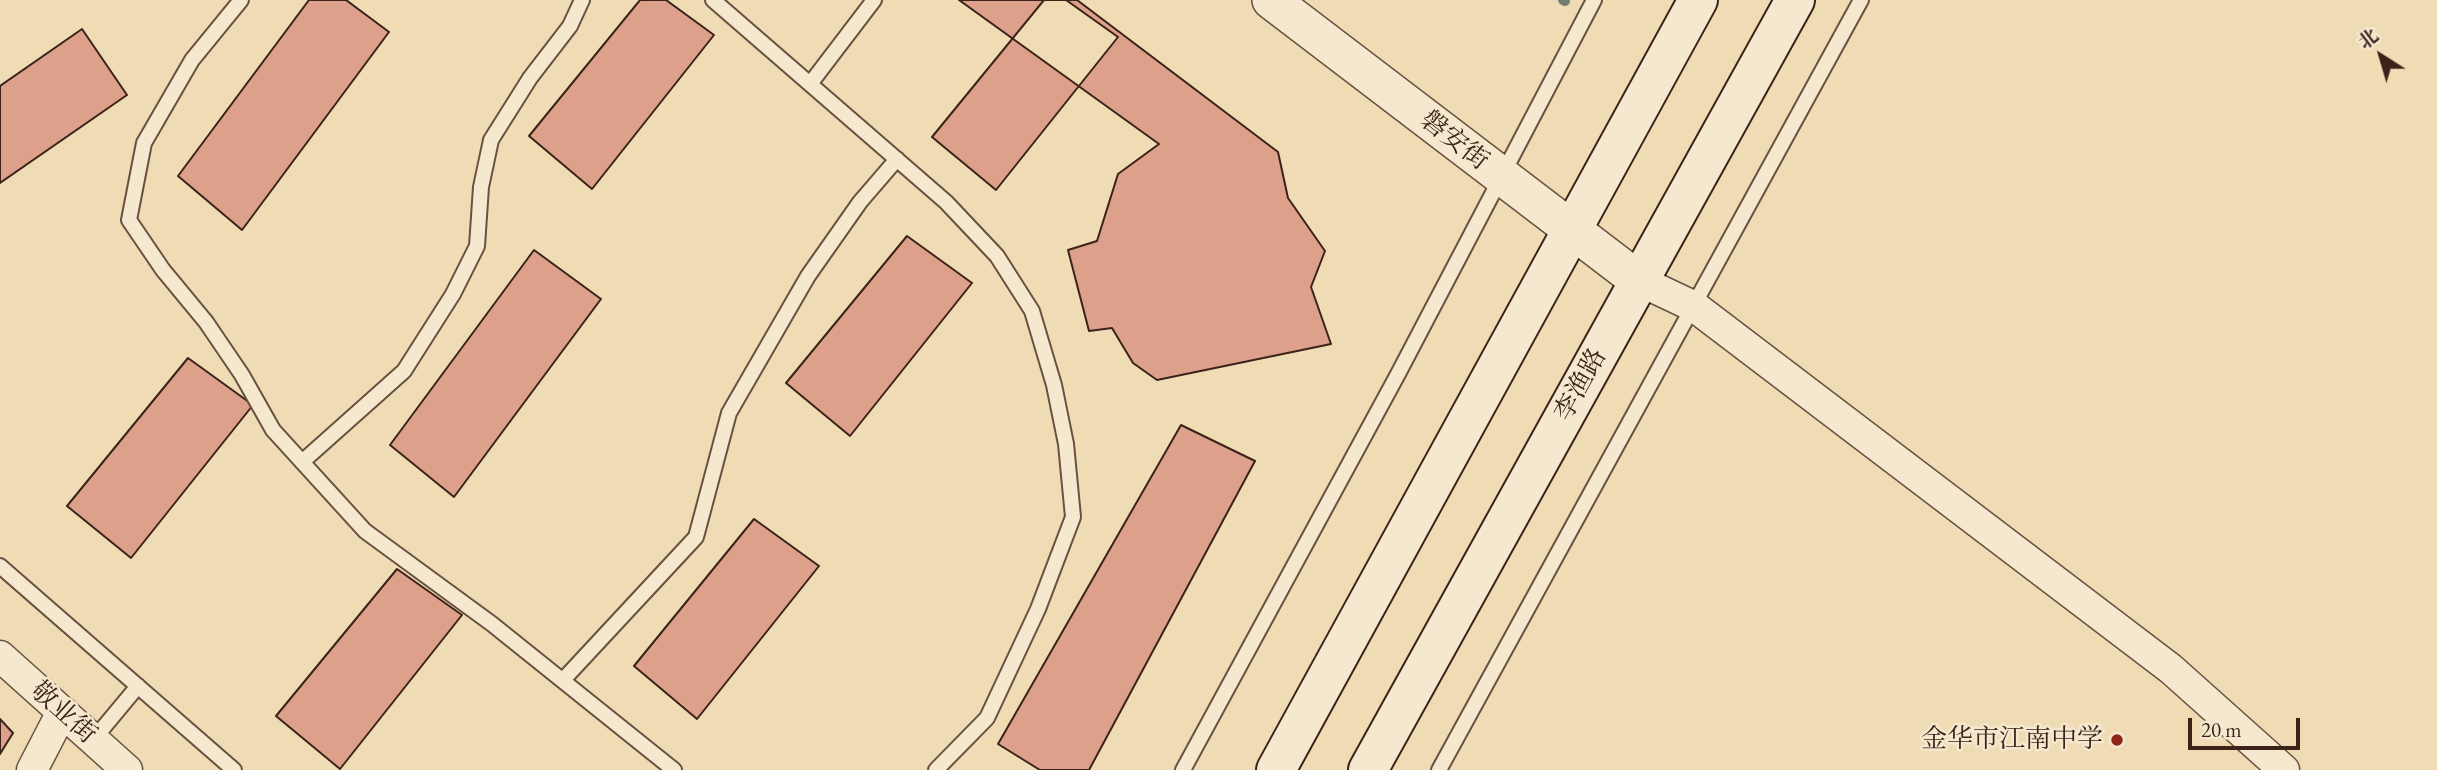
<!DOCTYPE html>
<html>
<head>
<meta charset="utf-8">
<style>
  body { margin:0 }
  #map { position:relative; width:2437px; height:770px; overflow:hidden; background:#efdbb4; font-family:"EB Garamond","Noto Serif SC",serif }
  canvas { display:block }
  .north { position:absolute; left:2346px; top:21px; width:70px; height:70px; -webkit-text-stroke:5px #f5e8ce; paint-order:stroke; rotate:323deg; font-size:19px; font-weight:700; line-height:28px; text-align:center; color:#3b231a }
  .north::after { content:''; display:block; margin:auto; width:24px; height:32px; background:#3b231a; clip-path:polygon(50% 0,100% 100%,50% 72%,0 100%) }
  .scale { position:absolute; left:2188px; top:718px; width:112px; height:32px; box-sizing:border-box; border:4px solid #3b231a; border-top:0; padding-left:9px; font-size:21px; line-height:24px; white-space:nowrap; color:#3b231a; -webkit-text-stroke:5px #f5e8ce; paint-order:stroke }
</style>
</head>
<body>
<div id="map">
<canvas width="2437" height="770"></canvas>
<div class="north">北</div>
<div class="scale">20 m</div>
</div>
<script>
const c = document.querySelector('canvas').getContext('2d');
c.lineJoin = 'round';
function strokePath(path, color, width, dash) {
  c.strokeStyle = color;
  c.lineWidth = width;
  c.lineCap = dash ? 'butt' : 'round';
  c.setLineDash(dash || []);
  c.stroke(path);
}
function paint(path, color) {
  c.fillStyle = color;
  c.fill(path, 'evenodd');
}
function label(font, color, halo, rows, align = 'center') {
  c.font = font + ' "EB Garamond","Noto Serif SC",serif';
  c.lineWidth = 5;
  c.setLineDash([]);
  c.textBaseline = 'middle';
  c.strokeStyle = halo;
  c.fillStyle = color;
  for (const [text, x, y, turn = 0] of rows) {
    c.save();
    c.translate(x, y);
    c.rotate((+turn || 0) * Math.PI / 180);
    c.textAlign = isNaN(turn) ? turn : align;
    if (halo) c.strokeText(text, 0, 0);
    c.fillText(text, 0, 0);
    c.restore();
  }
}
const stream = new Path2D(`
  M1563,0L1565,1`);
const building = new Path2D(`
  M309,0H346L389,32L242,230L178,176Z
  M640,0H666L714,35L592,189L529,136Z
  M959,0H1077L1278,152L1288,198L1325,251L1311,287L1331,344L1157,380L1133,363L1112,328L1089,331L1068,250L1097,241L1118,174L1159,144Z
  M1044,0H1066L1118,37L996,190L932,137Z
  M82,29L127,95L0,183V86Z
  M907,236L972,283L850,436L786,383Z
  M534,250L601,299L454,497L390,445Z
  M188,358L253,405L131,558L67,506Z
  M1181,425L1255,461L1089,770H1040L998,744Z
  M754,519L819,566L697,719L634,666Z
  M397,569L462,615L340,769L276,716Z
  M0,719L13,733L0,754Z`);
const service = new Path2D(`
  M241,0L192,60L144,143L129,220L163,270L206,322L242,375L273,430L365,531L492,624L674,770
  M713,0L946,202L997,256L1032,311L1054,385L1066,444L1073,517L1038,609L987,718L936,770
  M810,84L874,0
  M302,462L404,371L453,294L477,246L481,187L491,140L530,78L570,26L582,0
  M0,566L234,770
  M563,680L696,537L729,413L808,276L860,202L897,159
  M93,740L138,686
  M1183,770L1398,374L1594,0
  M1439,770L1861,0`);
const minor = new Path2D(`
  M1638,280L1695,307L2171,669L2284,770
  M0,656L127,770
  M32,770L62,712`);
const tertiary = new Path2D(`
  M1271,0L1638,280`);
const secondary = new Path2D(`
  M1276,770L1698,0
  M1368,770L1795,0`);
const markers = [
  [2117,740,7,"#8f2418"]
];
const streetNames = [
  ["磐安街",1454,141,38],
  ["李渔路",1581,385,-61],
  ["敬业街",63,713,42]
];
const poiNames = [
  ["金华市江南中学",2103,740]
];
strokePath(stream, '#747e70', 10);
paint(building, '#dda18b');
strokePath(building, '#3b231a', 2);
strokePath(service, '#685140', 18);
strokePath(minor, '#685140', 33);
strokePath(tertiary, '#685140', 40);
strokePath(secondary, '#3b231a', 42);
strokePath(service, '#f5e8ce', 14);
strokePath(minor, '#f5e8ce', 30);
strokePath(tertiary, '#f5e8ce', 37);
strokePath(secondary, '#f5e8ce', 38);
for (const [x, y, r, color] of markers) {
  const dot = new Path2D();
  dot.arc(x, y, r, 0, 2 * Math.PI);
  c.fillStyle = color;
  c.fill(dot);
  strokePath(dot, '#f5e8ce', 2.5);
}
label('26px', '#3b231a', '#f5e8ce', streetNames);
label('26px', '#3b231a', '#f5e8ce', poiNames, 'right');
</script>
</body>
</html>
